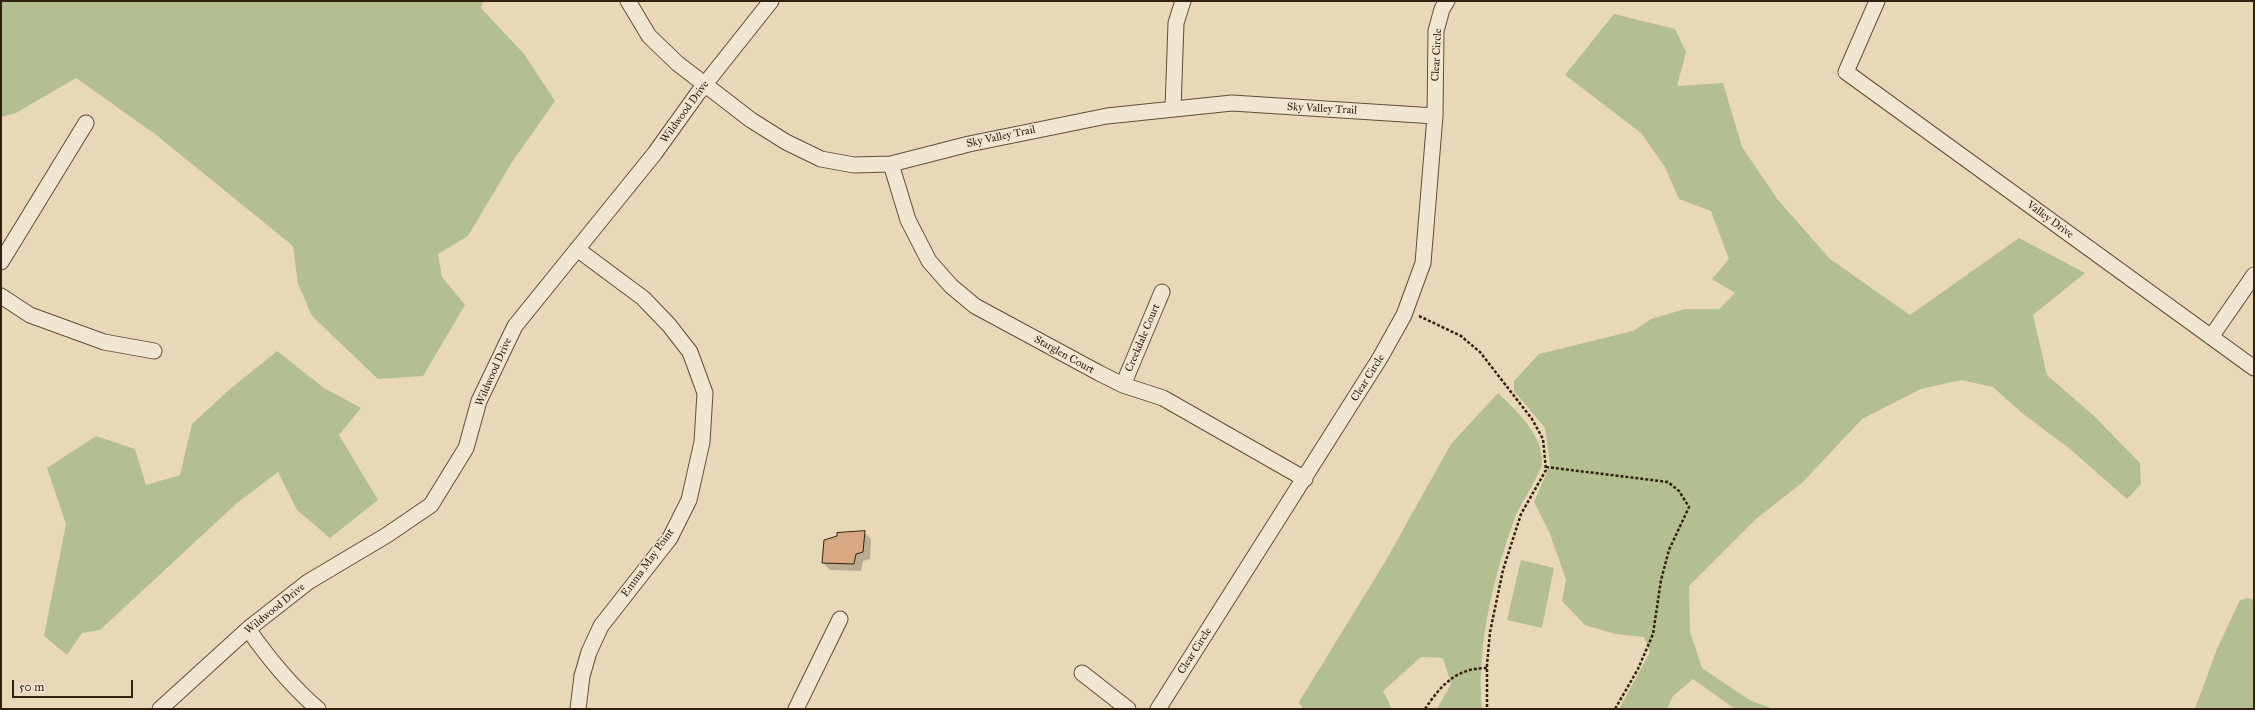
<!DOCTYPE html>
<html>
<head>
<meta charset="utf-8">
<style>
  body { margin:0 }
  #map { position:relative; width:2255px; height:710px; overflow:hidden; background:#e8d8b8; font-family:"IM FELL Great Primer",serif }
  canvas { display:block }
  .frame { position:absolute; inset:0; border:2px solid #32210f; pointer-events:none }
  .scale { position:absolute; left:12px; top:680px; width:121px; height:18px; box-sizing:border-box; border:2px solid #32210f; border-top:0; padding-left:5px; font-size:12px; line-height:14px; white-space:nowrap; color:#32210f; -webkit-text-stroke:3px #f0e6d1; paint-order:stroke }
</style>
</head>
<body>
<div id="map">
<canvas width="2255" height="710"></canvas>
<div class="frame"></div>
<div class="scale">50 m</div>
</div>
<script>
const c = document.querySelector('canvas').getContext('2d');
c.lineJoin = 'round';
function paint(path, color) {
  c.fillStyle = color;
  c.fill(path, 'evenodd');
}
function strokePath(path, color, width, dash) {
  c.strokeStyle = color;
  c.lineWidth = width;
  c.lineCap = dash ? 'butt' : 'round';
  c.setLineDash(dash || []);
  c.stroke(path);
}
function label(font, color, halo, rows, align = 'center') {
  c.font = font + ' "IM FELL Great Primer",serif';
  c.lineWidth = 3;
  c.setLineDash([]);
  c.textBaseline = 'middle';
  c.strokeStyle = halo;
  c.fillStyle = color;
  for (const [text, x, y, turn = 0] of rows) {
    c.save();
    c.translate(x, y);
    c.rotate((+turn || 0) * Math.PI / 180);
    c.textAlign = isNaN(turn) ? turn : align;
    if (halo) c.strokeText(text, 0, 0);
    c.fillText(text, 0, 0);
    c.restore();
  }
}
const green = new Path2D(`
  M1,1H483L481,8L524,54L555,101L512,162L468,236L438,254L442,277L465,305L423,376L378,379L312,316L298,284L293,246L155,134L76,78L16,113L1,117Z
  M1614,14L1675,29L1686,52L1677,86L1723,83L1742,147L1778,200L1830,259L1910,315L2019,238L2085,273L2033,315L2047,375L2094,416L2140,463L2141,484L2127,499L2070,449L2022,413L1993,387L1961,380L1921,389L1862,419L1803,482L1756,519L1689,586L1690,632L1702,668L1751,701L1774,709H1735L1693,679L1673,696L1667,709H1619L1650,652L1644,637L1615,634L1585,625L1562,601L1566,580L1550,534L1534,502L1550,465L1545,428L1514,391V381L1539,354L1633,331L1651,319L1685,309H1719L1735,293L1712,279L1729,259L1711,211L1679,199L1665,167L1641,133L1565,75Z
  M277,351L324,388L361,408L339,435L378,500L330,538L297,510L278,472L237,503L100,630L82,633L67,655L44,636L66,524L47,468L96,436L135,449L146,485L180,475L192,424L230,389Z
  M1498,393C1516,411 1544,435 1542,464C1541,472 1521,504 1516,515C1494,574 1476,646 1482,709H1437L1451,684L1443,658L1421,657L1383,691L1392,709H1303L1299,702L1385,562L1451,444Z
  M1521,560L1554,568L1542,628L1507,620Z
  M2248,598L2254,600V709H2195L2217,649L2240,600Z`);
const shadow = new Path2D(`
  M864,532L871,539L870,559L863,561L861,571L830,570L823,563Z`);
const building = new Path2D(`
  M865,531L863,552L856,554L854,564L822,563L824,540L837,536V533Z`);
const path = new Path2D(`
  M1419,316L1461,336L1480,352L1532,419L1543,439L1546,470L1521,514L1503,570L1490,632L1487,665V709
  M1546,467L1668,482L1679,491L1689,507L1669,550L1661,580L1653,634L1638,669L1615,709
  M1425,709C1441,685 1456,668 1487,668`);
const minor = new Path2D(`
  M628,1L649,36L677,63L751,120L786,142L821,159L854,165L891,164L969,144L1107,116L1232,103L1435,116
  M1877,1L1846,72L2254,368
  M1173,109L1176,23L1183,1
  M891,164L908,220L929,261L951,286L975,306L1099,373L1123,385L1163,398L1305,479
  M577,249L643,298L669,325L690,352L705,393L702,442L689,500L670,538L601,626L589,652L582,676L578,709
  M1,262L86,123
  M1,296L30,315L104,342L154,351
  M2211,337L2254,275
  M1123,385L1162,292
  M248,629C269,659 290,685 318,709
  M1082,673L1128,709
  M160,709L248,629L308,582L387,535L431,505L466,448L479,401L515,326L655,153L698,93L771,1
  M796,709L840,619
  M1158,709L1380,358L1404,315L1423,263L1435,116L1436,31L1442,9L1447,1`);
const streetNames = [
  ["Clear Circle",1437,55,-87],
  ["Sky Valley Trail",1322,109,3],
  ["Wildwood Drive",685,112,-54],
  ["Sky Valley Trail",1001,137,-12],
  ["Valley Drive",2050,220,36],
  ["Creekdale Court",1143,338,-67],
  ["Starglen Court",1064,355,29],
  ["Wildwood Drive",494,372,-66],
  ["Clear Circle",1368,378,-58],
  ["Emma May Point",648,563,-54],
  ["Wildwood Drive",275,609,-39],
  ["Clear Circle",1195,651,-57]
];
paint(green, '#b3bf91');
paint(shadow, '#0003');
paint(building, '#d7a881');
strokePath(building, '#32210f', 1);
strokePath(minor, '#604f39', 17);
strokePath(path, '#32210f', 2.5, [3, 2]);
strokePath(minor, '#f0e6d1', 15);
label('11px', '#32210f', '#f0e6d1', streetNames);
</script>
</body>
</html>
